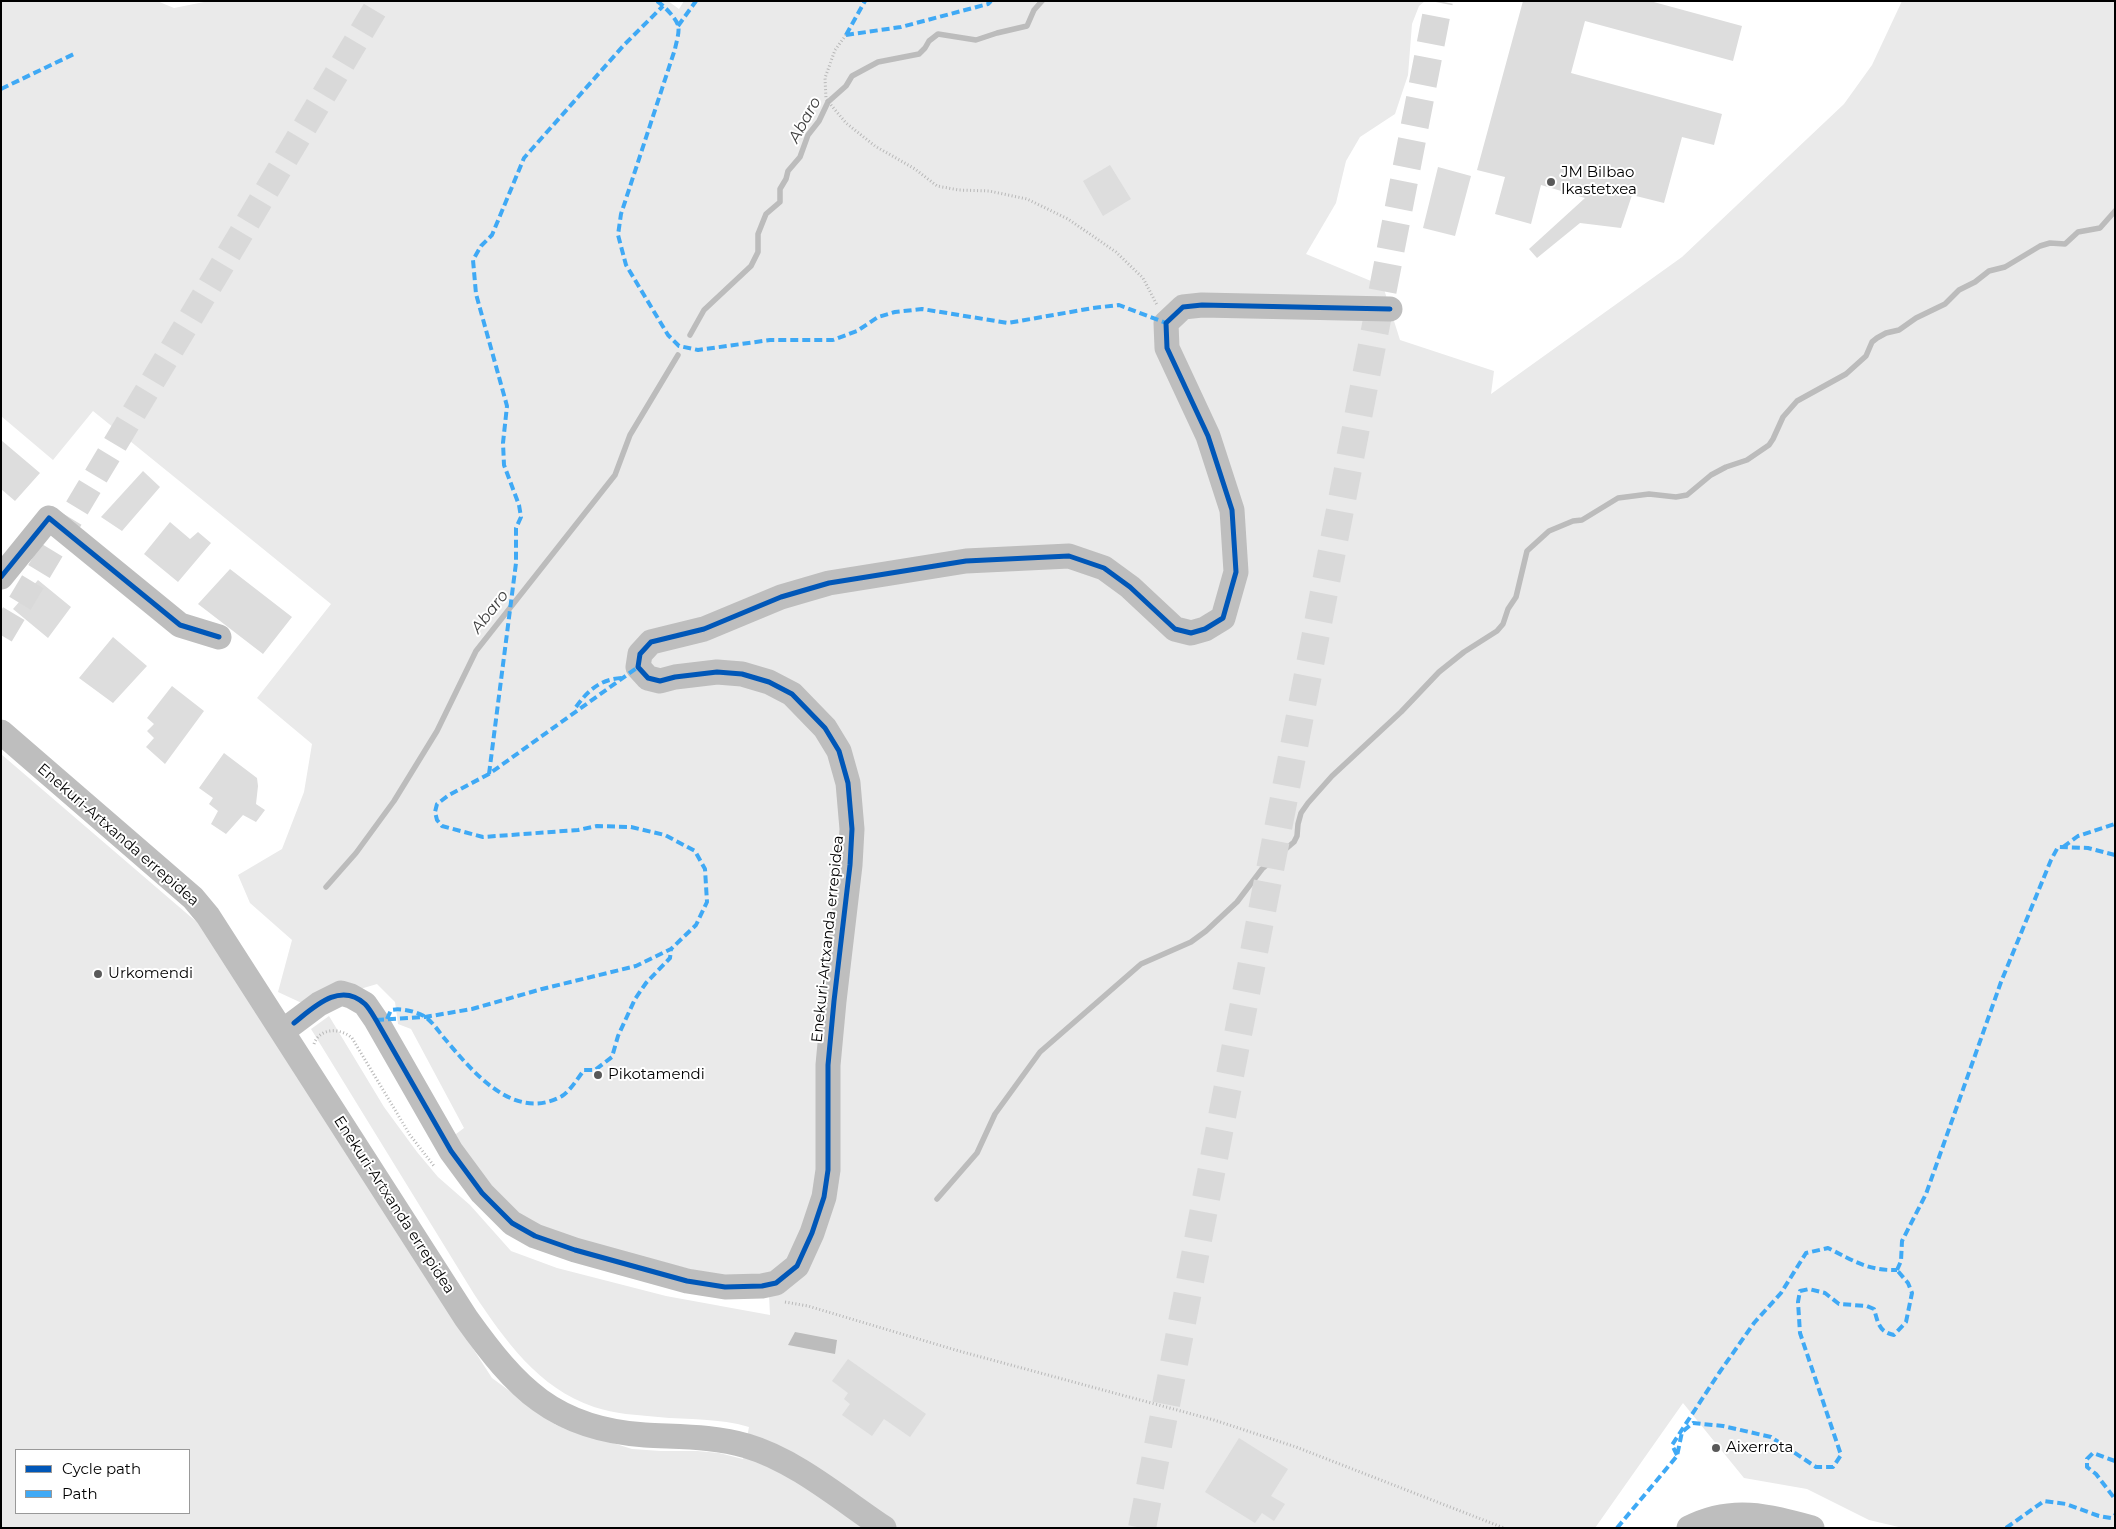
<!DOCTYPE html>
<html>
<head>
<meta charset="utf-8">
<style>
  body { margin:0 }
  #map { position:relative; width:2116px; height:1529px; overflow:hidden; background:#fff; font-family:Montserrat,sans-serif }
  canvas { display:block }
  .frame { position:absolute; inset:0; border:2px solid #000; pointer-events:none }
  .legend { position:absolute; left:15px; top:1449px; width:175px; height:65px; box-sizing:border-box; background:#fff; border:1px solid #999; margin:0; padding:6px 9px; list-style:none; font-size:15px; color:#000 }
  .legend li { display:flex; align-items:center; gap:10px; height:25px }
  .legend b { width:25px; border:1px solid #999 }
</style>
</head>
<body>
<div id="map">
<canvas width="2116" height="1529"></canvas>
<div class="frame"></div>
<ul class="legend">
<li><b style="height:6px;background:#0057b8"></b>Cycle path</li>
<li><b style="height:6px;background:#3fa9f5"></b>Path</li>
</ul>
</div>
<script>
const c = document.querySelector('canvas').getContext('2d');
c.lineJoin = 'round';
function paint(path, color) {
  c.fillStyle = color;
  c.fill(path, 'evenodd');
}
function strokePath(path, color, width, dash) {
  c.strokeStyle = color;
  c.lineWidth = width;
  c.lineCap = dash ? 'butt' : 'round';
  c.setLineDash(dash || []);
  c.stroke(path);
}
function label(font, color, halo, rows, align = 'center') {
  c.font = font + ' Montserrat,sans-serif';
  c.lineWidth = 4;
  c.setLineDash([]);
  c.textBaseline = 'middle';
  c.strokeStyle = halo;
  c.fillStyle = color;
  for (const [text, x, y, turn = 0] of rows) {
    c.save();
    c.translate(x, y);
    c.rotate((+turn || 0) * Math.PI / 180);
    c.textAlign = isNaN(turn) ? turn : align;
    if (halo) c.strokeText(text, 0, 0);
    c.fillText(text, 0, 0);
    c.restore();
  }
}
const green = new Path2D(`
  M1,1H157L174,8L209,1H668L679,9L684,1H1425L1419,6L1412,24L1408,75L1395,114L1360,137L1346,161L1336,203L1306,254L1383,286L1400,340L1494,371L1491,394L1682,257L1844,104L1872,65L1902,1H2115V1528H1903L1869,1520L1807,1489L1744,1478L1683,1403L1595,1528H1V754L199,924L492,1378L556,1425L632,1449L661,1451H697L719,1453L743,1459L749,1427C719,1418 689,1420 658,1417C637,1415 615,1414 594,1407C538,1388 505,1340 474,1294L311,1029L329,1016L384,1107L417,1152L438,1177L470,1205L511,1251L557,1268L666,1296L770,1315L768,1275L738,1281L584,1243L519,1219L452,1137L464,1128L411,1029L398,1024L395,1002L377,984L306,1005L278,992L292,940L250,903L238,875L282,849L304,792L312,744L257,698L331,604L93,411L53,460L1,416ZM16,1450H189V1513H16Z`);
const water = new Path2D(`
  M795,1332L837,1340L835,1354L788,1345Z`);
const stream = new Path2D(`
  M690,335L704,310L751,266L758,252V234L766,214L780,202V189L786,179L788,171L800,157L808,135L819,121L828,102L846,86L852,76L878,62L919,54L925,48L929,41L938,34L976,40L997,33L1027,26L1034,10L1042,1
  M326,887L356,853L394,801L437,731L476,651L615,475L630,435L678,355
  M937,1199L977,1153L995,1114L1040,1052L1141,964L1191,942L1206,931L1237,902L1262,869L1294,842L1297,836L1298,824L1301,813L1308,803L1332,776L1401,712L1439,672L1464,652L1497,631L1503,624L1508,609L1516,597L1527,551L1549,531L1573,521L1582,520L1618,498L1649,494L1676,497L1687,495L1711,475L1726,467L1747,460L1769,445L1773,439L1783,417L1797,401L1846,374L1866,356L1872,342L1877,338L1886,333L1899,330L1916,318L1945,304L1959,290L1975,282L1989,271L2005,267L2040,246L2050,243L2065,244L2078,232L2100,228L2115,211`);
const building = new Path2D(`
  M1523,1H1650L1742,26L1733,61L1585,21L1571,73L1722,114L1714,145L1682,137L1664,203L1632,195L1621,228L1580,223L1537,258L1529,249L1585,198L1541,185L1531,224L1495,214L1505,177L1477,170Z
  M1110,165L1131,199L1103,216L1083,181Z
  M1438,167L1471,176L1455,236L1423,228Z
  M1,440L40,473L15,501L1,489Z
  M143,471L160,487L122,531L101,517Z
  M170,522L190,539L198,532L211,543L178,582L144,554Z
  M230,569L292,617L263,654L198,604Z
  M38,580L71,607L48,638L13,609Z
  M113,637L147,666L113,703L79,678Z
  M172,686L204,711L165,764L146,747L154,738L147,731L154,724L147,718Z
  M224,753L257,778L258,786L256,804L265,810L256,822L243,815L226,834L211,824L218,811L209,804L213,798L199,788Z
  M848,1359L926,1414L910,1437L884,1419L872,1436L842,1415L850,1404L844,1399L848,1393L832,1381Z
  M1239,1438L1288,1469L1271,1496L1285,1504L1274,1521L1262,1513L1255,1523L1205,1492Z`);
const minorTunnel = new Path2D(`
  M1,635L380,1`);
const highwayTunnel = new Path2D(`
  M1142,1528L1439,1`);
const path = new Path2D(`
  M846,35L835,50L825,78L826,99L846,123L875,146L915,169L937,186L959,190L989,191L1027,199L1068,219L1116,252L1143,278L1157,305
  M314,1044C320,1027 341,1028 352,1038L410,1135L434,1166
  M785,1302L808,1306L959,1351L1214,1420L1296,1447L1504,1528`);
const minor = new Path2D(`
  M1,577L49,518L180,625L219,637
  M1,732L193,898L208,916L466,1318C516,1388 554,1429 645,1435C679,1437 714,1436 747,1446C795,1460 842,1500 884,1528
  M283,1031L319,1004L341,993L351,996L365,1004L376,1020L451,1151L482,1193L512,1223L535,1236L575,1250L687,1281L725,1287L762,1286L776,1283L797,1266L812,1233L824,1197L828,1170V1065L834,1001L850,865L852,829L848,783L839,751L825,728L792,694L769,682L742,674L717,672L675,677L660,681L648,678L638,667L640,654L651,642L704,629L781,597L829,583L966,561L1069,556L1104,568L1130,587L1175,629L1191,633L1205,629L1223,618L1236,572L1232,510L1208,436L1167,348L1166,323L1183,307L1202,305L1390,309
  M1689,1528C1732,1506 1768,1516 1812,1528`);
const quiet = new Path2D(`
  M657,1C664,6 675,17 678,25C680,32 676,43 675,49L621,214L618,235L626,265L668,335L679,346L698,350L770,340H833L857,331L878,317L895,312L922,309L1008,323L1093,308L1119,305L1166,323
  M678,26L696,1
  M846,35L901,27L988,4L991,1
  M846,35L865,1
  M1,89L76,53
  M576,707C588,690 601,679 622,678
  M489,774L516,563V528L521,517L519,505L504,465L503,443L507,406L476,294L473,260L481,246L492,235L524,158L624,45L663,6
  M2063,847L2078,836L2115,824
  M387,1019L391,1010C401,1008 414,1011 424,1016C432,1021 439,1032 445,1039C472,1071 514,1123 562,1096C570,1091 578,1078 584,1070H595L612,1057L618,1036L635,999L646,983L670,958L671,949
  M376,1020L425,1017L472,1009L542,989L636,966L671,949L696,925L707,902L705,869L695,851L665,835L631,827L597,826L578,830L483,837L442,826L437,820L435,812L437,804L449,795L489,774L638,667
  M1897,1270L1901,1261L1902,1241L1926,1194L2001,982L2051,860L2058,847L2088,848L2115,855
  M1677,1455L1672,1445L1719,1373L1754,1323L1781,1293L1806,1253L1828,1248C1852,1260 1868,1271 1897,1270
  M2115,1461L2093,1453L2087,1459V1467L2096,1474L2115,1499
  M1617,1528L1677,1456L1682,1432L1693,1423L1723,1426L1771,1437L1816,1467H1833L1841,1455L1800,1333L1798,1302L1800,1291L1809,1289L1825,1293L1839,1304L1867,1306L1874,1309C1878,1323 1879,1332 1894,1335L1906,1322L1912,1293L1908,1283L1897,1270
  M2006,1528L2044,1501L2066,1504L2099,1516L2111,1518L2115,1515`);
const cycleway = new Path2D(`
  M1,577L49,518L180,625L219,637
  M294,1023C314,1007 340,981 365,1004C369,1008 373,1015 376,1020L451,1151L482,1193L512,1223L535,1236L575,1250L687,1281L725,1287L762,1286L776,1283L797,1266L812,1233L824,1197L828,1170V1065L834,1001L850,865L852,829L848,783L839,751L825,728L792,694L769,682L742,674L717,672L675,677L660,681L648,678L638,667L640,654L651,642L704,629L781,597L829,583L966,561L1069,556L1104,568L1130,587L1175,629L1191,633L1205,629L1223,618L1236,572L1232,510L1208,436L1167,348L1166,323L1183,307L1202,305L1390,309`);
const markers = [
  [1551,182,5,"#595959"],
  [98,974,5,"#595959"],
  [598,1075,5,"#595959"],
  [1716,1448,5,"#595959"]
];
const poiNames = [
  ["JM Bilbao",1561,173],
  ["Ikastetxea",1561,190],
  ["Urkomendi",108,974],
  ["Pikotamendi",608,1075],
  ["Aixerrota",1726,1448]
];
const streetNames = [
  ["Enekuri-Artxanda errepidea",118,835,41],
  ["Enekuri-Artxanda errepidea",828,939,-84],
  ["Enekuri-Artxanda errepidea",394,1205,57]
];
const waterNames = [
  ["Abaro",805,120,-61],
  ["Abaro",490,612,-52]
];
paint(green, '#eaeaea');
paint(water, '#bcbcbc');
strokePath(stream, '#bcbcbc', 5.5);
paint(building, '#ddd');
strokePath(minorTunnel, '#d9d9d9', 25, [25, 12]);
strokePath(highwayTunnel, '#d9d9d9', 28, [28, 14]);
strokePath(path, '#b8b8b8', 3, [1, 2.5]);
strokePath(minor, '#bebebe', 25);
strokePath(quiet, '#3fa9f5', 4, [8, 4]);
strokePath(cycleway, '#0057b8', 5);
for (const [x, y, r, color] of markers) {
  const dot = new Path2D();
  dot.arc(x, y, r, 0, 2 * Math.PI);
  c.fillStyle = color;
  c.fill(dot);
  strokePath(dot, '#fff', 2);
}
label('15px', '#000', '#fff', poiNames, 'left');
label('15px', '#000', '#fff', streetNames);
label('italic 16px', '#414141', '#fff', waterNames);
</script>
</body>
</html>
